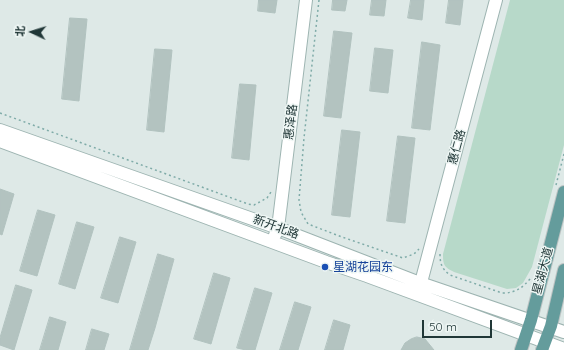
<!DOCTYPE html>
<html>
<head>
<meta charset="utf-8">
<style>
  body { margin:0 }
  #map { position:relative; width:564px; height:350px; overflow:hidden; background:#dee9e7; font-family:Quicksand,"Noto Sans SC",sans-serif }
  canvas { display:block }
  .north { position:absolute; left:12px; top:12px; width:40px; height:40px; -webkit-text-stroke:3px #eef6f4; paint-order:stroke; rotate:274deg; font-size:11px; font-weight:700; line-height:16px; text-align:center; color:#203737 }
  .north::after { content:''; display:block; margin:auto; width:14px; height:18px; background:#203737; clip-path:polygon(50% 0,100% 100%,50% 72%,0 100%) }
  .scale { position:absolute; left:422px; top:320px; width:70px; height:18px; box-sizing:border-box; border:2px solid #203737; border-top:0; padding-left:5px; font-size:12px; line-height:14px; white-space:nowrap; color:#203737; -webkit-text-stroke:3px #eef6f4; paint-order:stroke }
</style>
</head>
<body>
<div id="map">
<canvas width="564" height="350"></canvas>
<div class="north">北</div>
<div class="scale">50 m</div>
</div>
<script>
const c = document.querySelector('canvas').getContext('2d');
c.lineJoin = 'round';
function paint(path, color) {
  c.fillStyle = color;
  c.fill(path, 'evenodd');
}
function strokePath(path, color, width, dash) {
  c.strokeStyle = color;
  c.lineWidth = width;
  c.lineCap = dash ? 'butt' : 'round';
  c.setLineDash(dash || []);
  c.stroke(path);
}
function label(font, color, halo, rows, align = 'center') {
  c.font = font + ' Quicksand,"Noto Sans SC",sans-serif';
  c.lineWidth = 3;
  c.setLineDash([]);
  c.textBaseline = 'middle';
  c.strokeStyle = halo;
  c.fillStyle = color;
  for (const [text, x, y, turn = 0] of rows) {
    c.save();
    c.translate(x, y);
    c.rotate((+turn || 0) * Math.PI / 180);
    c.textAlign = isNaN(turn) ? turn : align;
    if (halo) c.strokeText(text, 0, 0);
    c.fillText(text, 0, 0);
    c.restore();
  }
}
const green = new Path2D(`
  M510,0H564V145L532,267L523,283L516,288L507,289L454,272C444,267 443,265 443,254Z`);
const building = new Path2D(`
  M259,0H277L275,13L258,11Z
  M333,0H347L345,11L332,10Z
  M372,0H386L384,16L370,15Z
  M411,0H424L422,20L408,18Z
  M449,0H463L460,25L446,23Z
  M70,18L87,19L79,101L62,99Z
  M334,31L352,33L341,118L324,116Z
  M422,42L440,45L430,130L412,128Z
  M375,48L393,50L388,93L370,91Z
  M155,49L172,50L164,132L147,130Z
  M240,84L256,85L249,160L232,158Z
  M342,130L360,132L350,217L332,215Z
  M398,136L415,138L405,223L387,221Z
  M0,189L14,194L2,235L0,234Z
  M38,210L55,215L37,276L20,271Z
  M77,222L94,227L75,289L59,284Z
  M120,237L136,242L118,303L101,298Z
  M158,254L174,259L155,328L148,350H130Z
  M214,273L230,278L211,344L194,339Z
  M16,285L32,290L14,350L0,345V338Z
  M255,288L272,293L255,350H246L237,348Z
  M295,302L311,307L298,350H280Z
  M50,317L66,322L58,350H40Z
  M334,320L350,325L343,350H325Z
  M92,329L109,334L104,350H86Z
  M417,337L425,339L434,350H401L405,343L411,339Z`);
const path = new Path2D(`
  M319,0L304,138L299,200L301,212L308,224L342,237L403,258L414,254L419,249
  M0,113L248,204L254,205L267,198L271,192
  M556,185L564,154
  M440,254C440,264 442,269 450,275L502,293C516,293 522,288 531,278`);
const secondary = new Path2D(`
  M0,130L278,228L420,283L564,332
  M0,141L326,262L367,276L564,349
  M275,235L278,228L306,0
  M419,290L496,0`);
const primary = new Path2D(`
  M521,350L531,320L564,192
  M542,350L551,326L564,270`);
const markers = [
  [325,267,4,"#1a4fb4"]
];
const streetNames = [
  ["惠泽路",291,122,-83],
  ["惠仁路",457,147,-75],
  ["新开北路",276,227,20],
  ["星湖大道",543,271,-75]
];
const transitNames = [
  ["星湖花园东",333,267]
];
paint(green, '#b7d9c9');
paint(building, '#b3c3c0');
strokePath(building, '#b1c2bf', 1);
strokePath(secondary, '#9db4b1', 14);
strokePath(primary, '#bcc3c3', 14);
strokePath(path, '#7faba8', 1.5, [2, 3]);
strokePath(secondary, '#fff', 12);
strokePath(primary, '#649c9c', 12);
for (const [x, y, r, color] of markers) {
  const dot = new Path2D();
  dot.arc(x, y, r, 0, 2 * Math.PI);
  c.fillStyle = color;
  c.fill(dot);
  strokePath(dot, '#eef6f4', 1.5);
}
label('12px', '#203737', '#eef6f4', streetNames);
label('12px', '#164399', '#eef6f4', transitNames, 'left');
</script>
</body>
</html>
